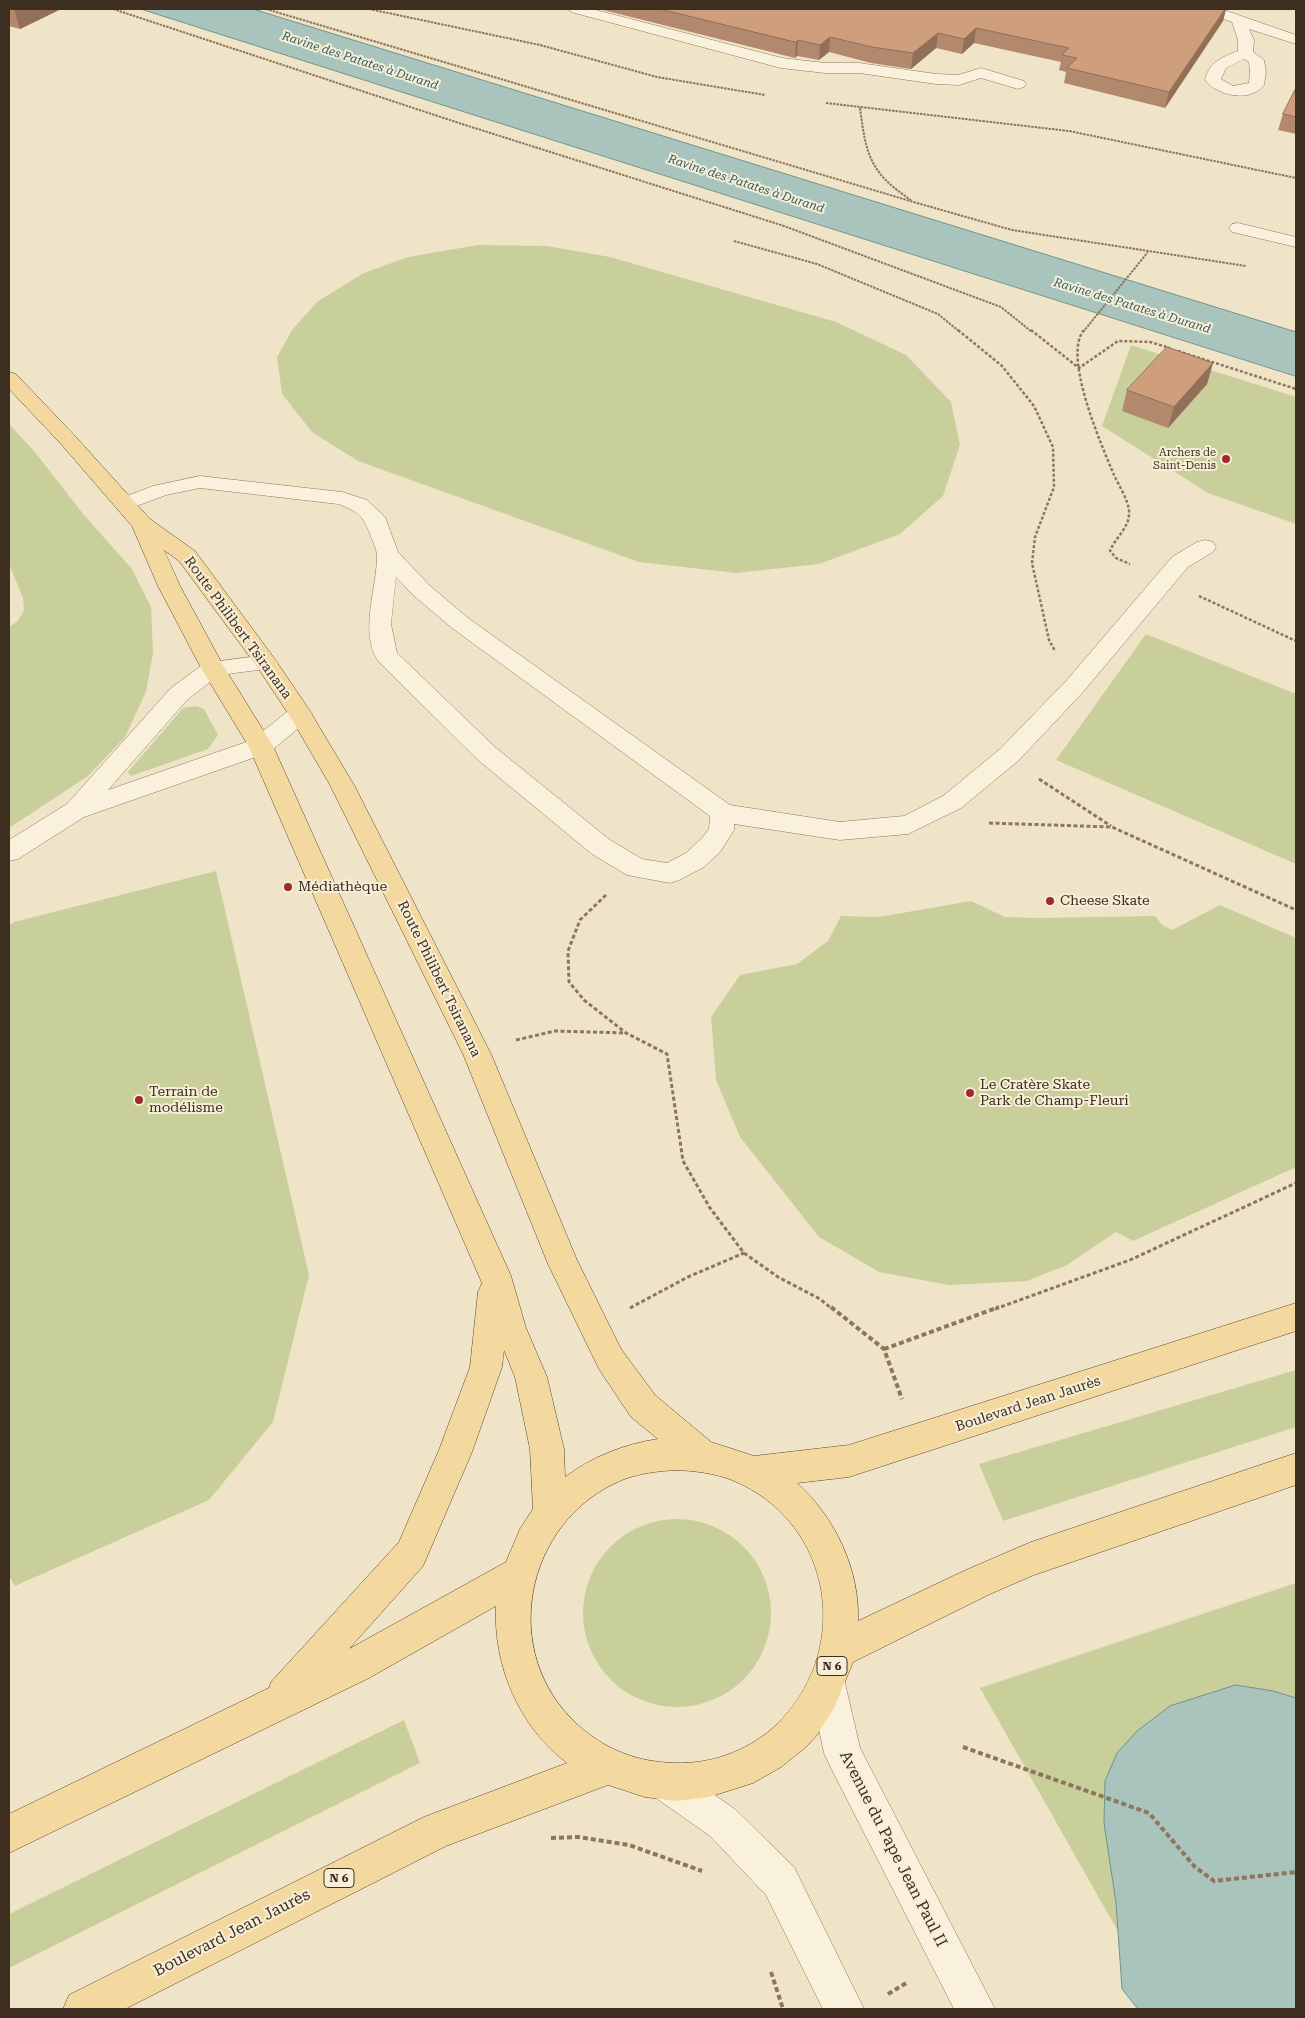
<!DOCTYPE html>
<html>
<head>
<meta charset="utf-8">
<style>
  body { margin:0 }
  #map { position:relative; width:1305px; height:2018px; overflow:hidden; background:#f0e4c8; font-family:"Roboto Serif",serif }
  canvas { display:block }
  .frame { position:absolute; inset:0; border:10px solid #3d2e20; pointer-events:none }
</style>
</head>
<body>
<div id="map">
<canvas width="1305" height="2018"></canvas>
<div class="frame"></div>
</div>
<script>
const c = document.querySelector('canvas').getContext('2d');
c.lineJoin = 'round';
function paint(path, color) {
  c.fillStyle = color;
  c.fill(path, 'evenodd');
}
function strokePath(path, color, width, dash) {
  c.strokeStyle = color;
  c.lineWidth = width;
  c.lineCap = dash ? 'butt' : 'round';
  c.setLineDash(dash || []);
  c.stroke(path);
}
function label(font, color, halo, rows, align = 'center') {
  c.font = font + ' "Roboto Serif",serif';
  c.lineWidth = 4;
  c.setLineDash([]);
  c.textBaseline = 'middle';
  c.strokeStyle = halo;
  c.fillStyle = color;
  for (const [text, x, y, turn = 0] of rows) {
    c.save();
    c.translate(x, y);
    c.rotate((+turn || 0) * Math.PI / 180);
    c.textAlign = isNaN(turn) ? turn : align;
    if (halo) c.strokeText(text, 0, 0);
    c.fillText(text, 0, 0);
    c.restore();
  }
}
const green = new Path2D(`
  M478,245L547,246L610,257L836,322L906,355L951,402L960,445L943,496L900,534L819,564L736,573L639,562L358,461L312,432L282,394L277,357L292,330L318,301L364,273L408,257Z
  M1131,345L1296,397V524L1208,493L1102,426Z
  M9,424L34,451L84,515L132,569L151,607L153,653L146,692L125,737L88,776L9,828V627L18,621L24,610L23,598L9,564Z
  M1146,634L1296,694V864L1056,760Z
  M196,706L204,709L218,735L208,749L131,776L128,772L183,708Z
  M216,871L309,1275L273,1422L209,1500L15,1586L9,1576V925L14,922Z
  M971,901L1005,917L1037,918L1155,916L1162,925L1172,930L1220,905L1296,938V1167L1133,1241L1116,1232L1067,1265L1027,1281L949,1285L879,1272L819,1237L740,1137L716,1080L711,1017L740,975L797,964L828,941L841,916L879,917Z
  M1296,1370V1427L1003,1521L979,1464Z
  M583 1613a94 94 0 1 1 188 0a94 94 0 1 1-188 0Z
  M1296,1583V2009H1162L980,1688Z
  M404,1720L420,1763L9,1968V1914Z`);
const water = new Path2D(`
  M141,9H253L1296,332V376Z
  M1236,1685L1273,1691L1296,1698V2009H1138L1122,1989L1116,1903L1104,1823L1105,1781L1117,1753L1137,1731L1170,1706Z`);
const pathFar3 = new Path2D(`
  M113,9L462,124L784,226L1001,307L1032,332
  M266,9L917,203
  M369,9L540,45L657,77L765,95
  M826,103L1069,131L1296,178
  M860,108C866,155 870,173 911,200
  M917,203L1012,230L1246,266
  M734,241L817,264L938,314L960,332
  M1083,332L1148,252`);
const pathFar2 = new Path2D(`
  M958,330L1002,366L1034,406L1053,447L1054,487L1035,537L1032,563L1049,640L1055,651
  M1031,330L1079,368L1118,341L1150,342L1170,348
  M1084,330C1062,356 1102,446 1114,475C1119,486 1130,502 1129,514C1129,528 1115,538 1110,551L1116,558L1130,564
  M1178,351L1296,389
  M1199,596L1296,641`);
const pathFar1 = new Path2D(`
  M1039,779L1111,826
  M989,823L1112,827L1296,910
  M606,895L580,920L568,951L569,982L584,1000L626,1033L667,1054L683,1161L710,1208L744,1253L778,1277L820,1299L832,1309
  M516,1040L555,1031L626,1033
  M630,1308L688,1277L744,1253
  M995,1309L1130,1260L1296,1183`);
const path = new Path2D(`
  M831,1307L884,1349L902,1399
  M884,1349L999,1307
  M963,1747L1149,1813L1195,1867L1214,1881L1296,1872
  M551,1838L578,1837L629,1845L702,1871
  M771,1972L783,2009
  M888,1994L908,1982`);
const minor = new Path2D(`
  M569,9H592L782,58L825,63H859L936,74L958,75L981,68L1024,81L1026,84L1024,87L1018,89L981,78L959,85L936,84L859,73H825L781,68L571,12Z
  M1201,9H1221L1296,35V44L1249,29L1254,40L1253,52L1264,60L1266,72L1264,85C1251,103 1217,96 1205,80C1209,62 1222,57 1238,51V40L1232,22L1203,12ZM1244,59L1249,62L1250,72L1249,83L1233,86L1221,79L1226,68Z
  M1238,223L1296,237V247L1232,232L1229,228L1232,224Z
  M200,476L342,492L367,500L385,517L398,552L429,585L468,618L730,805L840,822L904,816L943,796L1000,749L1067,680L1172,557L1197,542L1205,540L1213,542L1216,547L1213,552L1188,567L1083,692L1018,761L961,808L908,834L840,840L734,824V830L720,852L704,867L679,880L670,883L627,875L592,854L478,760L378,661C359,631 377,589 377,556C377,549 372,541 370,534C363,515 357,511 338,504L200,488L166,495L126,510L119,509L115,504L119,499L153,486ZM396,577L413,595L452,628L710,816L709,829L702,838L686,853L667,863L642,859L610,840L496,748L397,653L391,624Z
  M266,655L274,658L278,663L274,668L219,675L187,700L108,790L252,740L292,708L300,706L308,708L312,714L308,720L270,752L84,817L18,859L9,861V840L67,804L171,688L205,663Z
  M827,1665L840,1670L845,1683L860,1748L995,2009H954L830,1766L824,1753L809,1683L814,1670Z
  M669,1766L682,1772L736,1810L794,1867L864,2009H823L766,1895L710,1836L656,1798L650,1785L656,1772Z`);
const major = new Path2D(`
  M9,372L16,374L75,436L150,519L195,551L274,658L308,708L354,785L491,1054L577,1260L621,1349L655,1395L711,1442L754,1456L849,1445L1296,1303V1331L849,1477L797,1483C835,1517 860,1570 858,1621L966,1570L1031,1542L1296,1453V1485L1034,1575L990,1594L853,1662L834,1708L817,1735L806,1747L781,1767L753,1783L709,1797L677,1801L645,1797L608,1785L446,1846L125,2009H63L69,1995L424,1817L567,1763C519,1727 493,1665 496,1606L369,1678L9,1853V1814L269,1688L271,1682L399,1542L439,1450L470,1367L478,1292L482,1283L249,747L201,668L158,586L132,526L61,444L9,389ZM164,550L179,561L258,668L291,718L330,785L463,1054L548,1264L599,1369L631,1417L658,1439C624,1444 592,1457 565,1477L564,1449L547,1377L526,1328L511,1276L273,746L224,667L180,586ZM504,1350L515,1377L530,1449L533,1509L520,1529L506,1562L349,1649L423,1566L472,1452L502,1367ZM677,1470C695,1471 714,1473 732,1480C835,1522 854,1654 773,1728C745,1752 711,1764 675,1763C637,1762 606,1750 578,1725C498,1653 524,1521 622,1480C640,1473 659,1471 677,1470Z`);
const wall = new Path2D(`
  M9,9H61L20,29L9,26Z
  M599,9H1231L1230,10L1226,9L1223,21L1165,108L1064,83L1066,72L1059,70L1061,62L974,43L962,54L936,48L911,69L871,63L829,52L819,60L797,56L795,58Z
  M1296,88V134L1278,130L1283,114Z
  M1213,363L1207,384L1168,428L1122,411L1127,390Z`);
const shadedWall = new Path2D(`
  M14,9H61L20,29Z
  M1225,9H1226L1223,21L1165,108L1169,92Z
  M976,28L974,43L962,54L964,39Z
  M938,33L936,48L911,69L913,53Z
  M830,37L829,52L819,60L820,45Z
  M798,40L797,56L795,58L796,42Z
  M1213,363L1207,384L1168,428L1174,407Z`);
const building = new Path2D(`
  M660,9H1225L1169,92L1067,68L1077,58L1062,55L1069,48L976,28L964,39L938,33L913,53L872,47L830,37L820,45L798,40L796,42Z
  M1296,88V117L1283,114Z
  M1167,347L1213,363L1174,407L1127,390Z`);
const markers = [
  [1226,459,5,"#9e2a2b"],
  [288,887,5,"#9e2a2b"],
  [1050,901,5,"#9e2a2b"],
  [970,1093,5,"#9e2a2b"],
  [139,1100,5,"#9e2a2b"]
];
const farPoinames = [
  ["Archers de",1216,453],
  ["Saint-Denis",1216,466]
];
const farWaternames = [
  ["Ravine des Patates à Durand",360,61,18],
  ["Ravine des Patates à Durand",746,184,18],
  ["Ravine des Patates à Durand",1132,306,17]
];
const shields = [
  [832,1666,30],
  [339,1878,30]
];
const shieldNames = [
  ["N 6",832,1666],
  ["N 6",339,1878]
];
const streetNames = [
  ["Route Philibert Tsiranana",238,628,54],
  ["Route Philibert Tsiranana",439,979,64],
  ["Boulevard Jean Jaurès",1028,1404,-18]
];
const poiNames = [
  ["Médiathèque",298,887],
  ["Cheese Skate",1060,901],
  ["Le Cratère Skate",980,1085],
  ["Park de Champ-Fleuri",980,1101],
  ["Terrain de",149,1092],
  ["modélisme",149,1108]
];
const nearStreetnames = [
  ["Avenue du Pape Jean Paul II",893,1849,63],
  ["Boulevard Jean Jaurès",232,1933,-27]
];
paint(green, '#c9cf9b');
paint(water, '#a9c4bc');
strokePath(water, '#6f938a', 1);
strokePath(minor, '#8d765c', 1);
strokePath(major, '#5b4430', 1);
strokePath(pathFar3, '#8d765c', 2, [2.5, 1]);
strokePath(pathFar2, '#8d765c', 2.5, [3, 2]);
strokePath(pathFar1, '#8d765c', 3, [4, 2.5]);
strokePath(path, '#8d765c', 4, [5, 3]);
paint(minor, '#faf1dc');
paint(major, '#f3d9a0');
paint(wall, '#b2896c');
paint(shadedWall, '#916f58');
paint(building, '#cf9f7d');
strokePath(building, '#916f58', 1);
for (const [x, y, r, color] of markers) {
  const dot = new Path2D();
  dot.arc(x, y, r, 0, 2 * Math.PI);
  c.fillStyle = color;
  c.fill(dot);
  strokePath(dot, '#f7eed8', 2);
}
label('11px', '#3d2e20', '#f7eed8', farPoinames, 'right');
label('italic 12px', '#2f5d5a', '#f7eed8', farWaternames);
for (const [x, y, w] of shields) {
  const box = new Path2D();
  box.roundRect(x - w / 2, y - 9.5, w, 19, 4);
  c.fillStyle = '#f7eed8';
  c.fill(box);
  strokePath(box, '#3d2e20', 1);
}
label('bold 12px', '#3d2e20', null, shieldNames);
label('14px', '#3d2e20', '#f7eed8', streetNames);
label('14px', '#3d2e20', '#f7eed8', poiNames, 'left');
label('16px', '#3d2e20', '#f7eed8', nearStreetnames);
</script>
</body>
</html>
